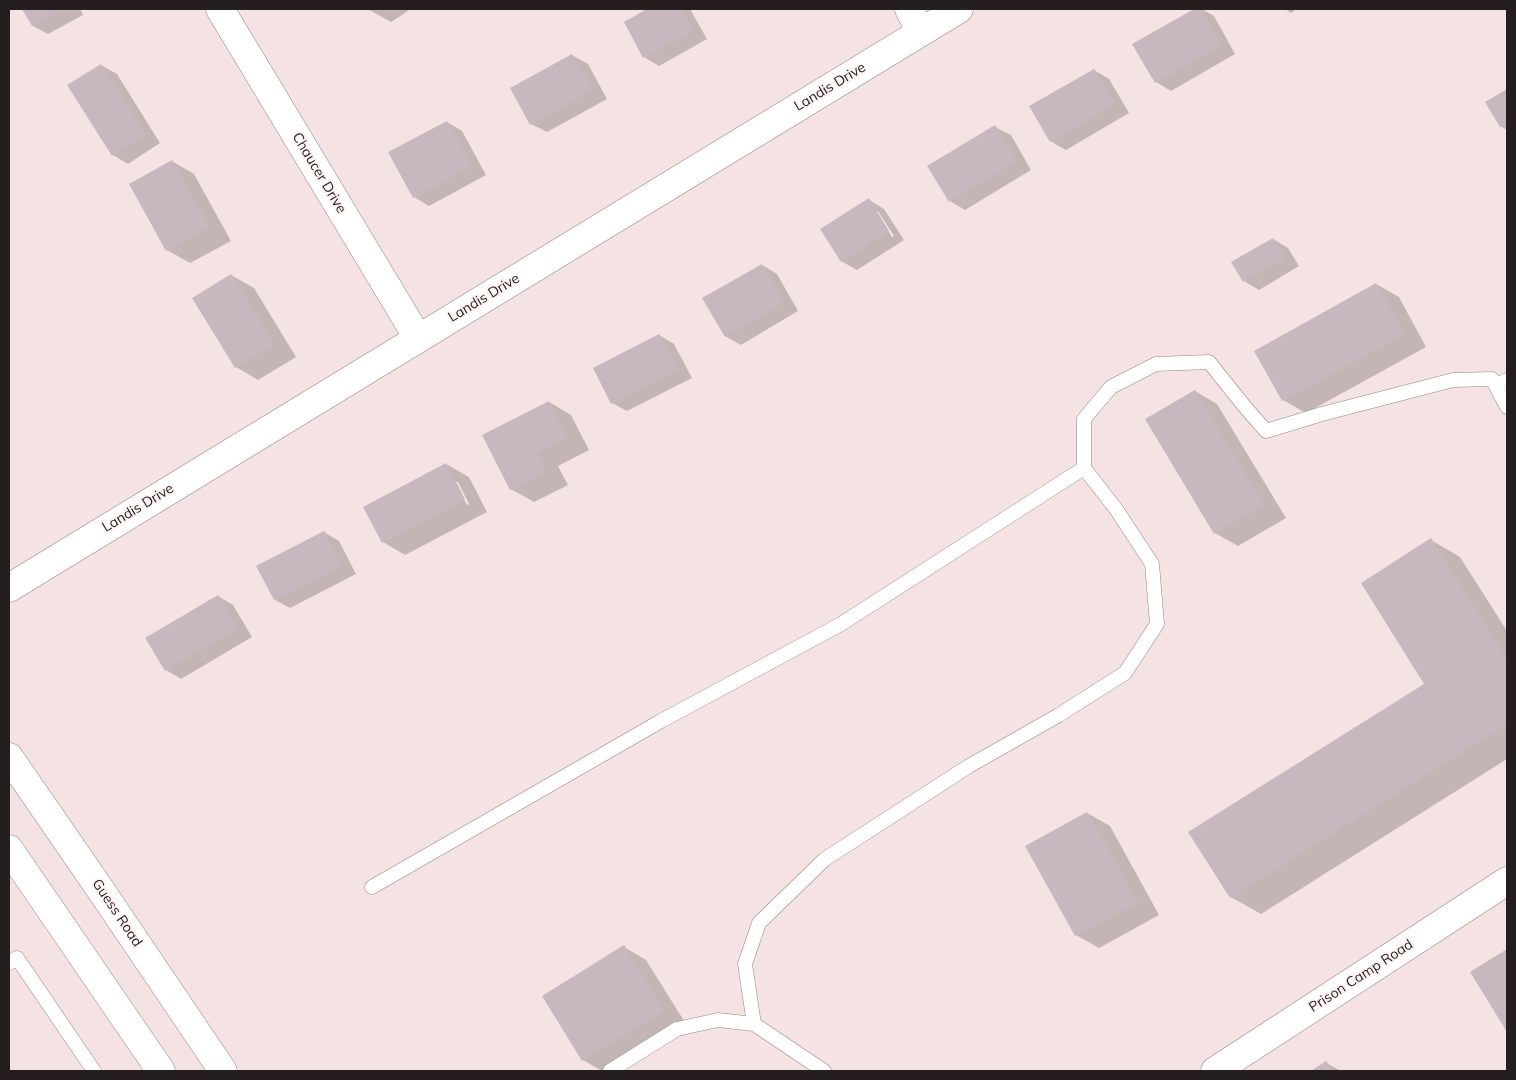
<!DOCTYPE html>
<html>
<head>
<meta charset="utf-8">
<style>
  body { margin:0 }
  #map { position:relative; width:1516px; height:1080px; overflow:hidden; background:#f5e3e3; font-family:Mulish,sans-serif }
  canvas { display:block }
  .frame { position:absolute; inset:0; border:10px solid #251e1e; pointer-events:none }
</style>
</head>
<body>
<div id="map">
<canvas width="1516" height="1080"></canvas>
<div class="frame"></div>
</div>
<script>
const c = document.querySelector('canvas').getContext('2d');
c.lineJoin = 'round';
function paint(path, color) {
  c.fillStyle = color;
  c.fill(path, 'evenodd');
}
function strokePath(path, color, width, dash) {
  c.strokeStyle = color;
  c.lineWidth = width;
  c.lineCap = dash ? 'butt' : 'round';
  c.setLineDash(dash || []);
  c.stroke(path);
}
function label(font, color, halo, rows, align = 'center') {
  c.font = font + ' Mulish,sans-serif';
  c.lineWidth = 4;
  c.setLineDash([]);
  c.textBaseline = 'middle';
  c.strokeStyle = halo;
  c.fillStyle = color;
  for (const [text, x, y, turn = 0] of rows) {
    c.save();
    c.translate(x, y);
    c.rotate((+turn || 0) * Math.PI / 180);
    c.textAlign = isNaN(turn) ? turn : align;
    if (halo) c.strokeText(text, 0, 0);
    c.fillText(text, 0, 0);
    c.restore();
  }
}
const shadow = new Path2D(`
  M23,9H80L83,15L48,34L33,26Z
  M368,9H411L391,22Z
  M650,9H690L707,39L659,66L644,57L625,22Z
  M1196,9H1202L1214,16L1235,54L1171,91L1156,82L1134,44Z
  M1285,9H1297L1291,13Z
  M572,55L588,64L607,99L547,132L531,124Z
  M101,65L117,74L160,143L128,164L113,155Z
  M1094,70L1109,79L1129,113L1066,150L1050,141Z
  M1507,91V130L1500,126L1487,103Z
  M447,122L462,131L486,175L429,206L414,197Z
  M995,127L1011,135L1031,170L965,210L950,201Z
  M172,161L194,174L231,241L190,263L167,250Z
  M869,200L884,209L904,240L857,270L841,261ZM875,211H878L894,236L892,237Z
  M1273,239L1288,248L1299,266L1259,290L1244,281Z
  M762,265L777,274L798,311L741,345L725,336Z
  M231,275L254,288L296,357L258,380L236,367Z
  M1376,284L1399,297L1426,347L1306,413L1283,400Z
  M659,335L674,344L692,378L627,411L612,403Z
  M1195,391L1217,404L1286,518L1238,546L1215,533Z
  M549,402L571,415L589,450L558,466L568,485L534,502L511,489Z
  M446,464L469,477L487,512L405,555L383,542ZM455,482H458L469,504L467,505Z
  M324,532L339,541L356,574L290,608L275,600Z
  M1431,540L1460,557L1507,631V759L1261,914L1231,897L1426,684Z
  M218,596L233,605L252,637L181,679L166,670Z
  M1087,813L1110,826L1159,915L1099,948L1076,935L1027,847Z
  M624,947L646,960L686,1024L609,1071H602L583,1060Z
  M1507,951V1029L1472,972Z
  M1326,1063L1341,1071H1313Z`);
const building = new Path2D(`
  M22,9H63L32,26Z
  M647,9H681L693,31L643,58L624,22Z
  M1194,9H1201L1221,45L1155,83L1132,44Z
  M572,54L593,90L530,125L510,88Z
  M101,64L146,134L112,156L67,85Z
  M1094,69L1115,104L1050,142L1029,106Z
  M1507,89V123L1500,127L1485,102Z
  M447,121L472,166L413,198L388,152Z
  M995,125L1017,161L949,202L927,166Z
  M172,160L209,227L166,251L129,184Z
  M869,198L889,231L841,262L820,229Z
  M1273,238L1284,258L1243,282L1231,262Z
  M762,264L784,302L725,337L702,298Z
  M231,274L274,344L235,368L192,298Z
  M1376,283L1405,334L1282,401L1254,351Z
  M659,334L678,369L611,404L593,368Z
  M1195,390L1264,505L1214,534L1145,419Z
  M549,401L567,437L537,453L546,472L510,490L482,435Z
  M446,463L465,499L382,543L363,507Z
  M324,531L342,566L274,600L256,566Z
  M1431,538L1507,660V724L1230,898L1188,832L1424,684L1361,583Z
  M218,595L238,628L165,671L145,638Z
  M1087,812L1138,902L1075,936L1025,846Z
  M624,945L664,1011L582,1061L542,996Z
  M1507,949V1032L1470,972Z
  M1326,1061L1333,1071H1311Z`);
const service = new Path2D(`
  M1496,386L1507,380
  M372,887L661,721L841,624L1084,468
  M9,963L17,958L94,1071
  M754,1024L745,964L759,923L825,859L969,766L1059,715L1125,673L1157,624L1152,564L1116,509L1084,468V419L1111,387L1156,364L1209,362L1245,407L1266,431L1322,414L1453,380L1492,379L1507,407
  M610,1071L677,1029L718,1020L754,1024L824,1071`);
const minor = new Path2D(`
  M220,9L418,338
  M909,9L921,32
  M9,588L959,9
  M1215,1071L1507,881`);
const secondary = new Path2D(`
  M9,757L98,886L223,1071
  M9,849L161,1071`);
const streetNames = [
  ["Landis Drive",830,87,-31],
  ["Chaucer Drive",319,173,59],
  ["Landis Drive",484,298,-31],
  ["Landis Drive",138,508,-31],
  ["Guess Road",117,913,56],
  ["Prison Camp Road",1361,976,-33]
];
paint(shadow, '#0003');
paint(building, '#c7b8bf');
strokePath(service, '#958585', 15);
strokePath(minor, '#958585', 29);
strokePath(secondary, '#958585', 29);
strokePath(service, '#fff', 14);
strokePath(minor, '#fff', 28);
strokePath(secondary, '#fff', 28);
label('14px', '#251e1e', '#fdf2f2', streetNames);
</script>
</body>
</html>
